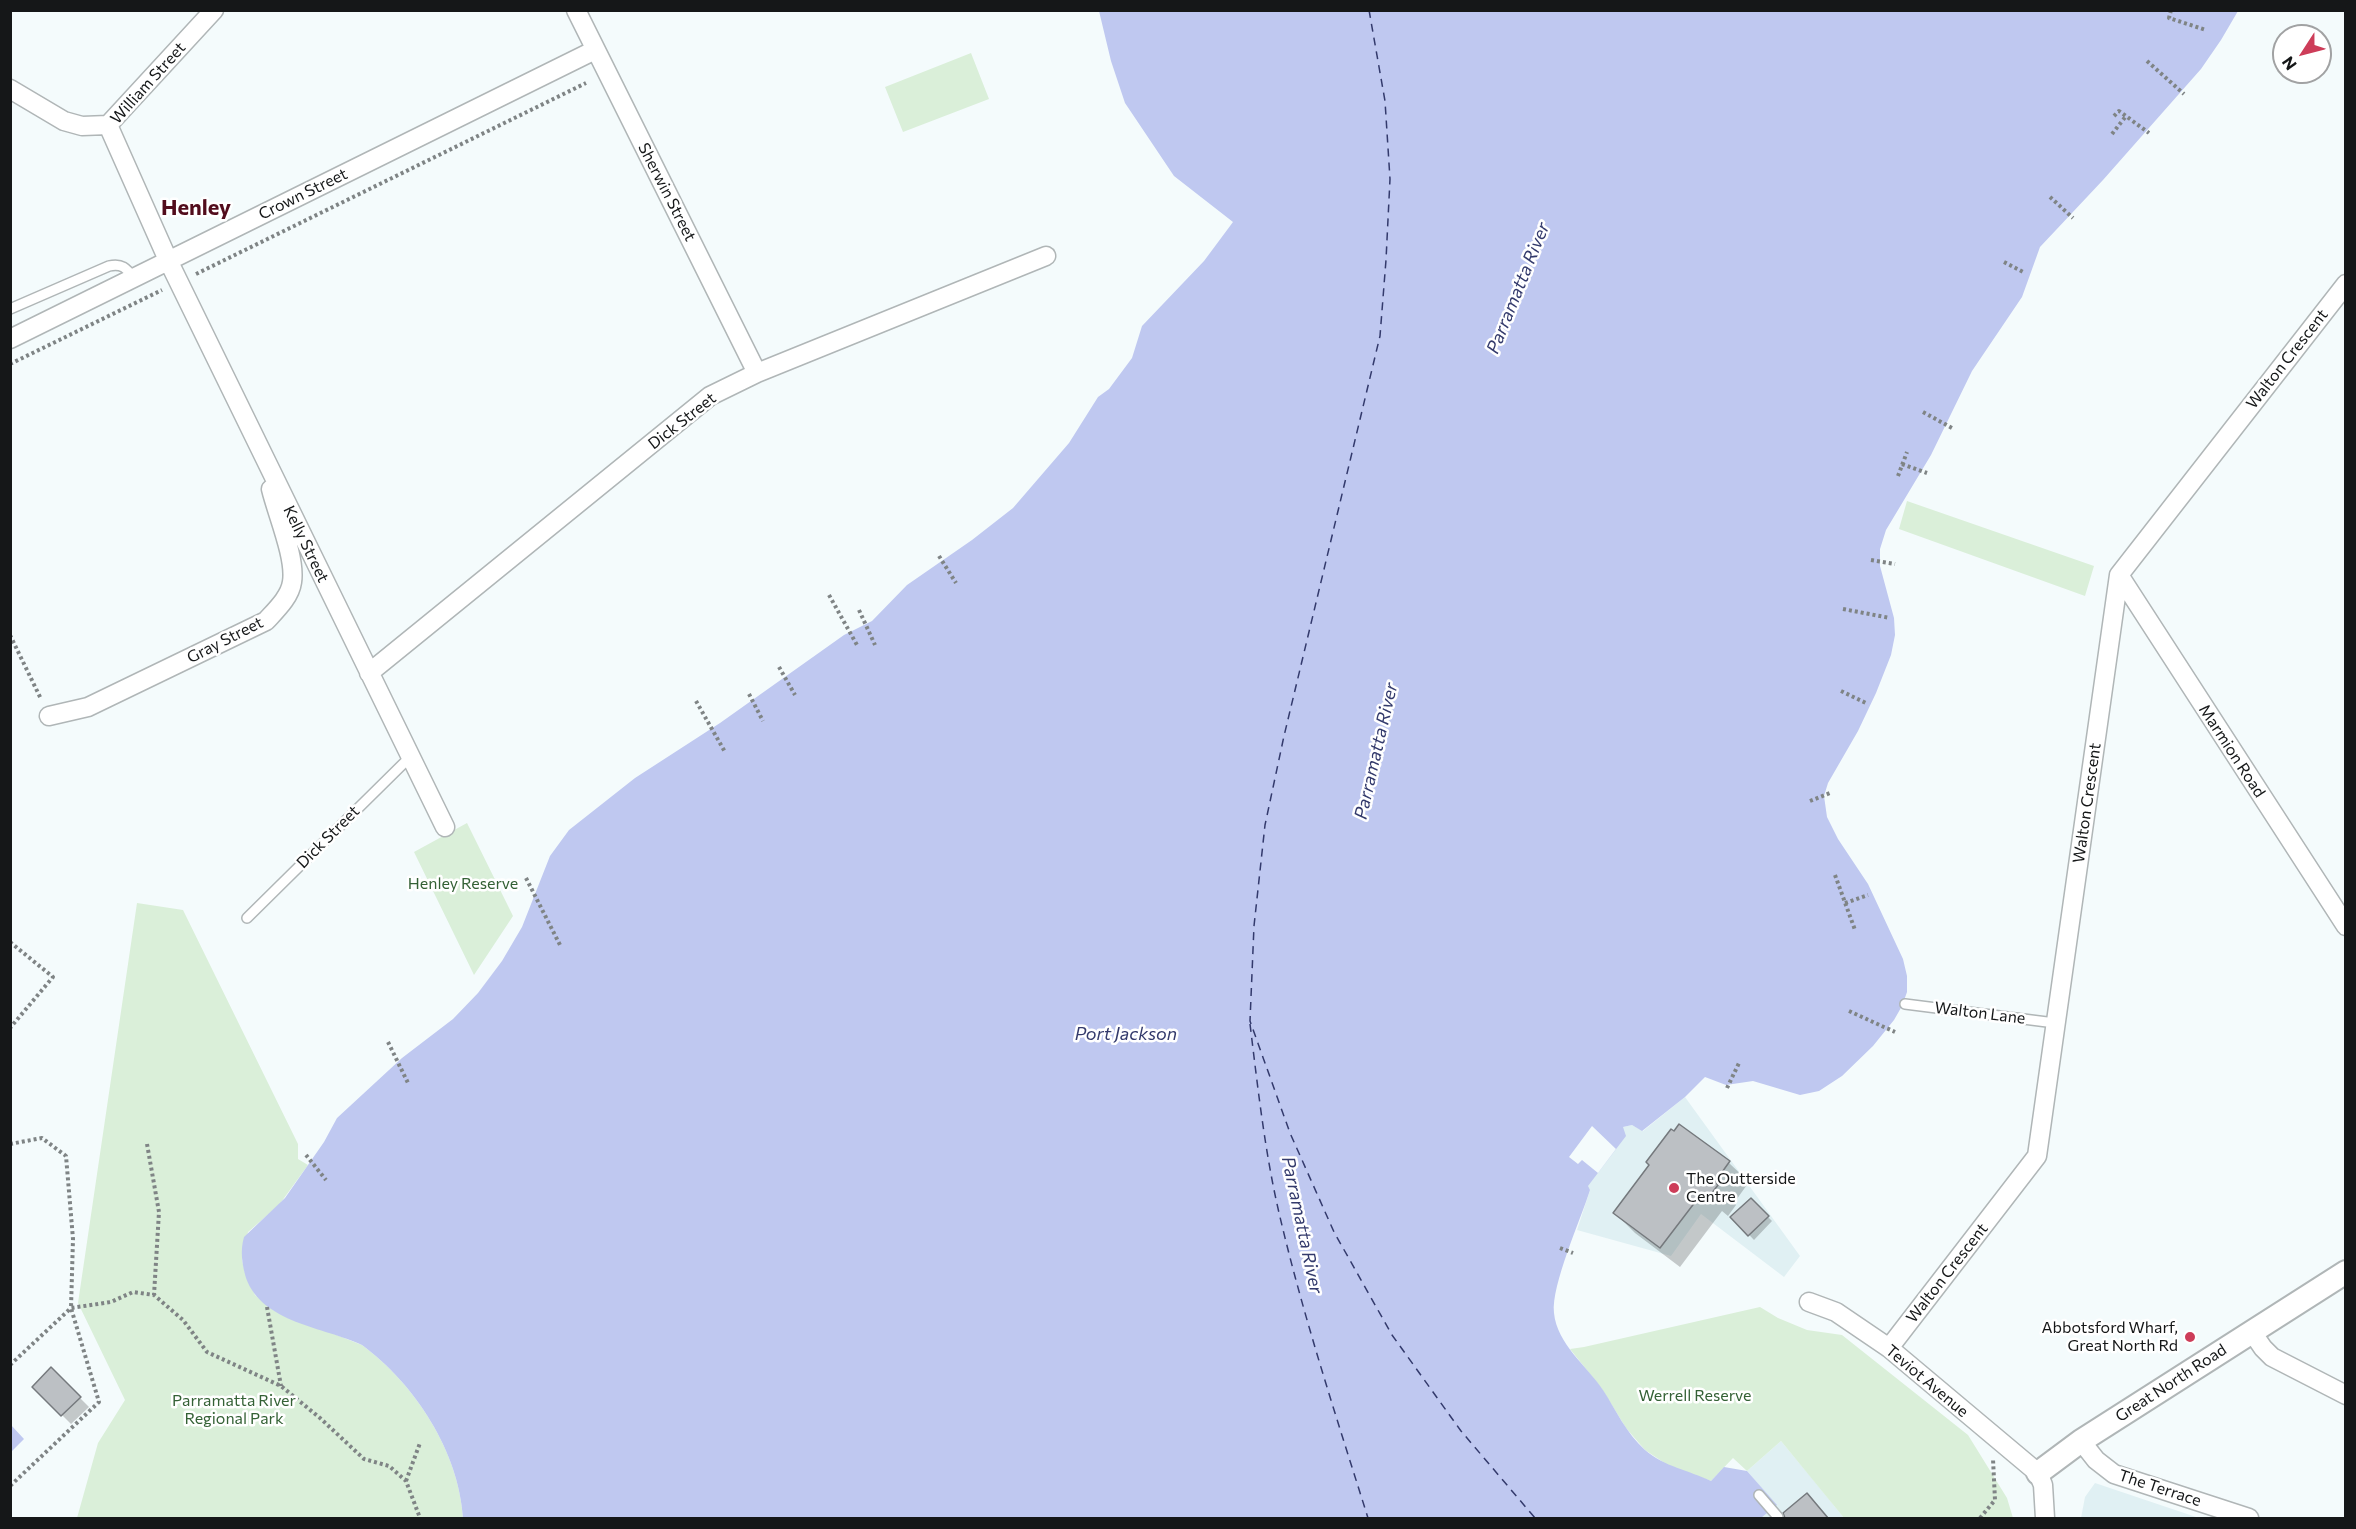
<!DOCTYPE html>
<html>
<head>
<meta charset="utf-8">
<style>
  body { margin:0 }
  #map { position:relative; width:2356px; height:1529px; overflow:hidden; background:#f4fbfc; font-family:Commissioner,sans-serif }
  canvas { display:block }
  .frame { position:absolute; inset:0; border:12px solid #151718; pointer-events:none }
  .north { position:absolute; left:2272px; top:24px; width:60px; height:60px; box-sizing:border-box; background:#fff; border:2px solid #a1a2a3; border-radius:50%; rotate:234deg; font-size:16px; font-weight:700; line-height:24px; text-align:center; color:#151718 }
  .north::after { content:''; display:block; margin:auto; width:21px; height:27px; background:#cd3d59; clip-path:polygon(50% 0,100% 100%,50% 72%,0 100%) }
</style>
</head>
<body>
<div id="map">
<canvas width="2356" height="1529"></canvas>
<div class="frame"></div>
<div class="north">N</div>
</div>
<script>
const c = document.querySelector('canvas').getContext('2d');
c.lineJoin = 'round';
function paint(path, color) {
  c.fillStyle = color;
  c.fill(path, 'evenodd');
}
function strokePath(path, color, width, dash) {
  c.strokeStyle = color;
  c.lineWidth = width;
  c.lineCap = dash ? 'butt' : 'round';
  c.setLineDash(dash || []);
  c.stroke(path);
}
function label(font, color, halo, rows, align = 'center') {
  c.font = font + ' Commissioner,sans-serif';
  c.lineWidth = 5;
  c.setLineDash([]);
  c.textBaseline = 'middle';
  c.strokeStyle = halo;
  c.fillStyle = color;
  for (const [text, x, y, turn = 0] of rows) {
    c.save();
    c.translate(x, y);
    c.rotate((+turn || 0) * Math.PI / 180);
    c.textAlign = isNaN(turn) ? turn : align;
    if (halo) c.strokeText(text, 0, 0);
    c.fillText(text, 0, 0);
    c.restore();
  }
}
const built = new Path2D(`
  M1685,1097L1800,1256L1784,1277L1701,1214L1671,1256L1577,1230L1590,1190L1587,1186L1623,1127L1632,1125L1643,1131Z
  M1781,1441L1815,1482L1844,1518H1761L1776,1505L1747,1471Z
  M2095,1483L2199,1518H2081L2085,1497Z`);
const green = new Path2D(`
  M971,53L989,99L903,132L885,87Z
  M1907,501L2094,566L2085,596L1899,529Z
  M467,823L513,916L474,975L414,852Z
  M137,903L183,910L298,1144V1159L308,1165L279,1205L248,1232L242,1260L245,1273L255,1295L273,1310L362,1345C415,1384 459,1452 463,1518H77L98,1443L125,1400L78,1303Z
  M1760,1307L1778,1318L1807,1330L1842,1335L1968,1435L2007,1498L2013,1518H1844L1781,1441L1747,1471L1733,1458L1711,1481L1669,1466L1645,1450L1626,1428L1602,1389L1570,1349L1584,1347Z`);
const water = new Path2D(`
  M1099,11H2238L2221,40L2201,69L2103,180L2040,247L2022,297L1972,371L1931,455L1886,530L1880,549V566L1894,618L1895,635L1891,655L1876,693L1858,731L1828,783L1824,796L1827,817L1838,839L1868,884L1903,959L1907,976V992L1902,1006L1894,1020L1873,1046L1842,1076L1819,1091L1800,1095L1753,1081L1726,1085L1705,1077L1685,1097L1642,1131L1632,1125L1623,1127L1626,1136L1588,1186L1590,1190C1581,1219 1551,1285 1554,1313C1557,1344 1587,1366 1603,1390C1616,1410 1626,1433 1645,1450C1665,1467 1688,1470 1711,1481L1724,1467L1747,1471L1777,1505L1761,1518H463C459,1452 415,1384 362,1345C324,1327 262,1323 246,1278C242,1264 240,1251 244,1237L285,1198L324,1142L337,1118L402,1058L453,1019L478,993L502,961L522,927L550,856L569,830L635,778L720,723L844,635L872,621L907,585L972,540L1013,508L1069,443L1098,397L1109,389L1132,358L1142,326L1204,261L1233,222L1174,176L1125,103L1111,61Z
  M11,1425L24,1439L11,1452Z`);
const pier = new Path2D(`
  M1592,1126L1616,1149L1598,1173L1582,1160L1578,1164L1569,1157Z`);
const shadow = new Path2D(`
  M1729,1163L1749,1182L1734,1203L1736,1205L1728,1216L1722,1211L1680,1267L1635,1233L1615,1213Z
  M1751,1200L1772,1221L1754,1240L1732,1217Z
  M51,1369L89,1407L71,1424L34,1387Z
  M1807,1495L1822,1510L1829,1518H1786L1785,1514Z`);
const ferry = new Path2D(`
  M1369,10L1385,101L1390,179L1386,260L1380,336L1284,736L1265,825L1254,926L1250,1021L1290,1133L1334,1232L1392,1335L1461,1431L1535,1518
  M1250,1024C1258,1089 1265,1154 1280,1217C1304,1319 1337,1419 1368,1518`);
const building = new Path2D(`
  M1679,1124L1730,1161L1715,1182L1718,1185L1708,1198L1702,1193L1660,1248L1613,1213L1649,1165L1646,1162L1671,1129L1674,1131Z
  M1751,1198L1769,1216L1748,1236L1730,1217Z
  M51,1367L81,1397L61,1416L32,1387Z
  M1807,1493L1828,1518H1785L1783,1513Z`);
const path = new Path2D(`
  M2171,10L2169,18L2206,30
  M2147,61L2184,94
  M2114,116L2119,111L2149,133
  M2112,134L2126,116
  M2050,197L2073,218
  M2004,262L2025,273
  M196,274L586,83
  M10,364L162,290
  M1923,412L1952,428
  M1902,464L1927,473
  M1898,476L1907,452
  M939,556L956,583
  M1871,560L1895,564
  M829,595L857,645
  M1843,609L1890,618
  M859,610L875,645
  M10,635L41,699
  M779,667L795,695
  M1841,691L1868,704
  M749,694L763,721
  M696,701L725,752
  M1810,801L1830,793
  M1835,875L1855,930
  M526,878L560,945
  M1845,903L1868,895
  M10,942L53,977L10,1028
  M1849,1011L1895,1032
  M388,1042L408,1083
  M1727,1088L1739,1063
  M10,1144L42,1138L66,1156L73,1239L71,1308L99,1402L10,1486
  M147,1144L159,1212L154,1295
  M306,1155L326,1180
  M1560,1248L1573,1253
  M267,1307L281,1386
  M10,1365L71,1308L111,1302L133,1292L154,1295L183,1320L207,1352L281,1386L320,1418L364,1459L389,1466L406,1481L420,1518
  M406,1481L420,1443
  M1980,1518L1995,1500L1993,1459`);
const service = new Path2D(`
  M10,309L109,266C122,263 126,268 134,278
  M247,918L410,757
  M1905,1004L2055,1023
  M1759,1495L1778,1517`);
const minor = new Path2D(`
  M576,10L757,373
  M10,89L64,121L82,126L108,125
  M108,125L168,260L445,827
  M108,125L214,10
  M10,339L595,50
  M2119,575L2346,926
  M369,673L710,396L757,373L1046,256
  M49,716L88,707L266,621C276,610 290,597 292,582C296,558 277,514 271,489
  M1809,1302L1836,1312L1889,1348L2038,1473L2043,1485L2045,1518
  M2252,1332L2263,1348L2272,1357L2346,1395
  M1889,1348L2037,1156L2119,575L2346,284
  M2081,1441L2096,1460L2114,1474L2249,1518`);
const tertiary = new Path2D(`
  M2038,1473L2081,1441L2346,1272`);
const markers = [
  [1674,1188,6,"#cd3d59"],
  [2190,1337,6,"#cd3d59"]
];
const streetNames = [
  ["William Street",148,83,-48],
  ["Sherwin Street",667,192,63],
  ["Crown Street",303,194,-26],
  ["Walton Crescent",2287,359,-52],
  ["Dick Street",682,421,-38],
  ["Kelly Street",306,544,64],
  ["Gray Street",225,640,-27],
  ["Marmion Road",2232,751,57],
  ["Walton Crescent",2087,803,-82],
  ["Dick Street",328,837,-45],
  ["Walton Lane",1980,1013,7],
  ["Walton Crescent",1947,1273,-52],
  ["Teviot Avenue",1927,1381,40],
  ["Great North Road",2171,1383,-33],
  ["The Terrace",2160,1488,18]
];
const parkNames = [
  ["Henley Reserve",463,884],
  ["Werrell Reserve",1695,1396],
  ["Parramatta River",234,1401],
  ["Regional Park",234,1419]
];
const poiNames = [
  ["The Outterside",1686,1179],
  ["Centre",1686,1197],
  ["Abbotsford Wharf,",2178,1328,"right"],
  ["Great North Rd",2178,1346,"right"]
];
const waterNames = [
  ["Parramatta River",1518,288,-68],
  ["Parramatta River",1376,751,-77],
  ["Port Jackson",1126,1034],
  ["Parramatta River",1302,1225,78]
];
const districtNames = [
  ["Henley",196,208]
];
paint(built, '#e0f0f3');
paint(green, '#daefd9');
paint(water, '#bfc8f0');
paint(pier, '#f4fbfc');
paint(shadow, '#0003');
strokePath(ferry, '#333a6c', 1.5, [8, 6]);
paint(building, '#bcc0c4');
strokePath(building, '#75797d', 1.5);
strokePath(service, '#b0b6b7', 12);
strokePath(minor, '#b0b6b7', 21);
strokePath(tertiary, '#b0b6b7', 26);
strokePath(path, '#7f8485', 4, [3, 3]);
strokePath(service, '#fff', 9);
strokePath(minor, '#fff', 18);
strokePath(tertiary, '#fff', 22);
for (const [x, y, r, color] of markers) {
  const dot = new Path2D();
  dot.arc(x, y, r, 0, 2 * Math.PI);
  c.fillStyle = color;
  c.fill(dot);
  strokePath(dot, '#fff', 2);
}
label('16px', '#151718', '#fff', streetNames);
label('16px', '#346135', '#fff', parkNames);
label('16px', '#151718', '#fff', poiNames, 'left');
label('italic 18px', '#333a6c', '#fff', waterNames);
label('bold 22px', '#520c1c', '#fff', districtNames);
</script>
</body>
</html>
